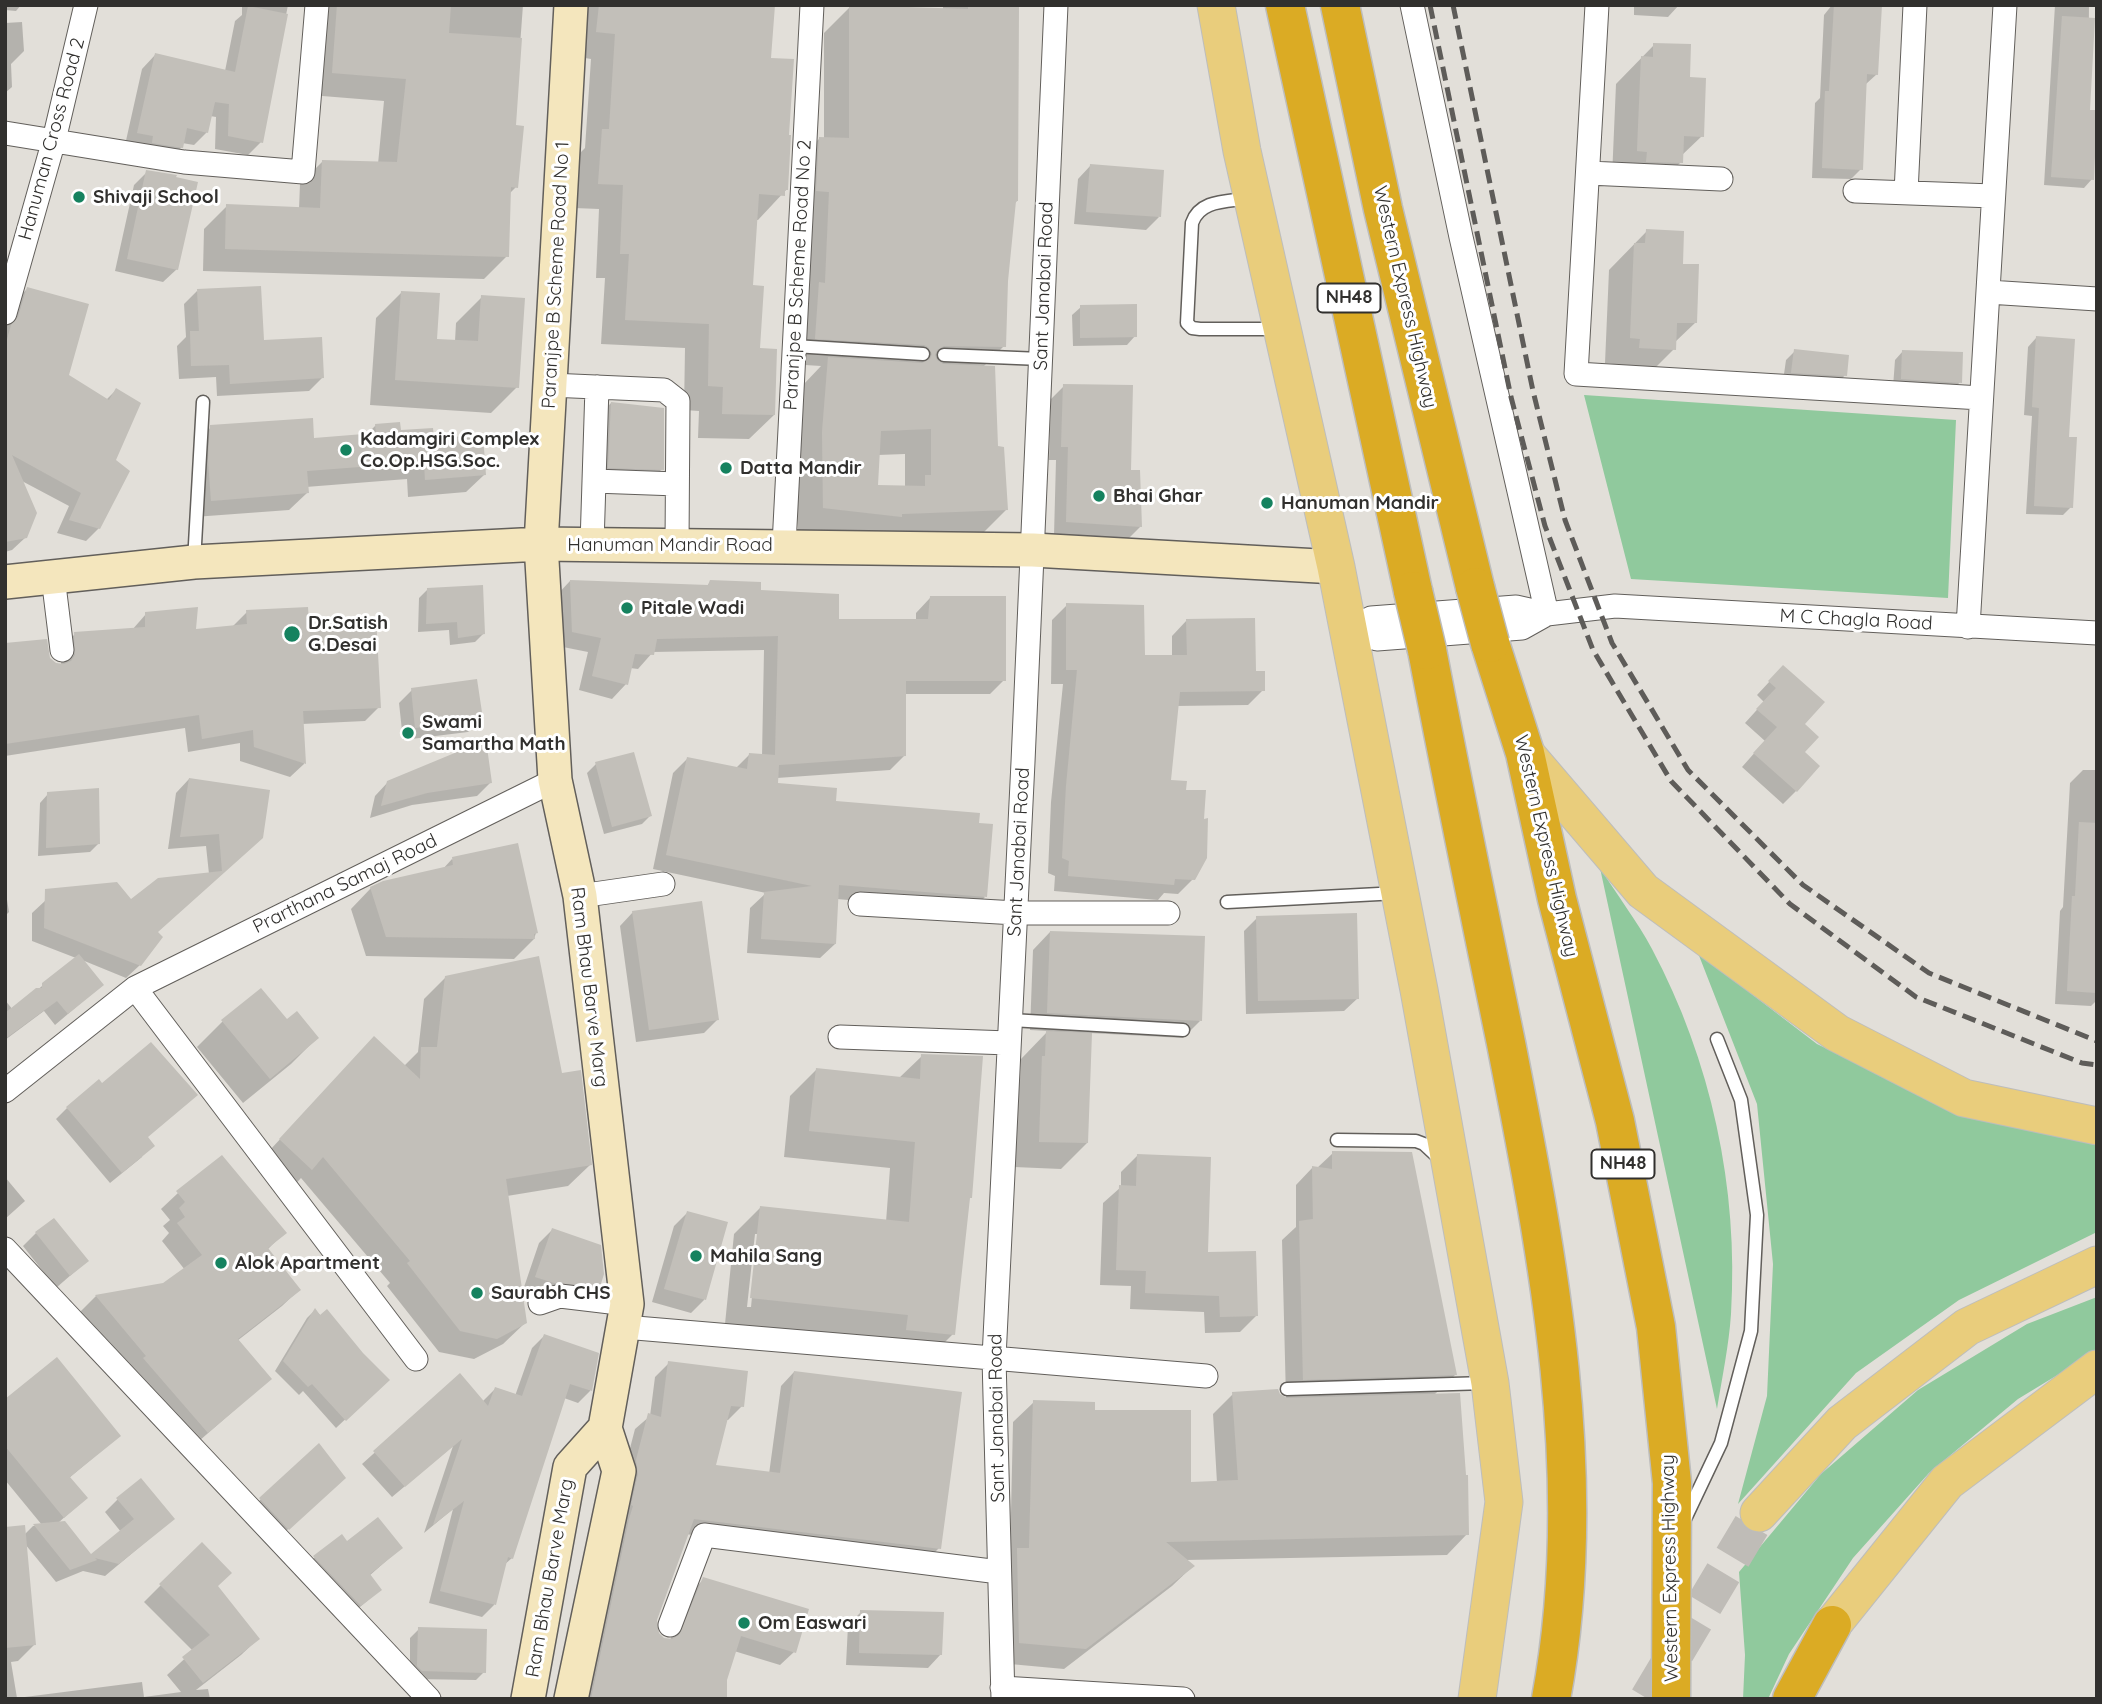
<!DOCTYPE html>
<html>
<head>
<meta charset="utf-8">
<style>
  body { margin:0 }
  #map { position:relative; width:2102px; height:1704px; overflow:hidden; background:#e2dfd9; font-family:Quicksand,sans-serif }
  canvas { display:block }
  .frame { position:absolute; inset:0; border:7px solid #31302e; pointer-events:none }
</style>
</head>
<body>
<div id="map">
<canvas width="2102" height="1704"></canvas>
<div class="frame"></div>
</div>
<script>
const c = document.querySelector('canvas').getContext('2d');
c.lineJoin = 'round';
function paint(path, color) {
  c.fillStyle = color;
  c.fill(path, 'evenodd');
}
function strokePath(path, color, width, dash) {
  c.strokeStyle = color;
  c.lineWidth = width;
  c.lineCap = dash ? 'butt' : 'round';
  c.setLineDash(dash || []);
  c.stroke(path);
}
function label(font, color, halo, rows, align = 'center') {
  c.font = font + ' Quicksand,sans-serif';
  c.lineWidth = 6;
  c.setLineDash([]);
  c.textBaseline = 'middle';
  c.strokeStyle = halo;
  c.fillStyle = color;
  for (const [text, x, y, turn = 0] of rows) {
    c.save();
    c.translate(x, y);
    c.rotate((+turn || 0) * Math.PI / 180);
    c.textAlign = isNaN(turn) ? turn : align;
    if (halo) c.strokeText(text, 0, 0);
    c.fillText(text, 0, 0);
    c.restore();
  }
}
const green = new Path2D(`
  M1584,395L1956,420L1948,598L1631,579Z
  M1600,868C1617,895 1637,921 1652,949C1711,1060 1739,1188 1731,1314C1729,1345 1722,1378 1717,1409Z
  M1698,953L1817,1044L1918,1093L2097,1145V1232L1959,1300L1856,1373L1738,1504L1767,1396L1773,1264L1757,1104Z
  M2097,1297V1351L2018,1399L1929,1473L1853,1558L1789,1654L1768,1699H1743L1745,1655L1739,1572L1821,1474L1918,1390L2027,1324Z`);
const shadow = new Path2D(`
  M5,5H21L16,11L5,10Z
  M242,5H288L261,142L248,155L215,149L216,117L210,116L207,132L194,145L182,143V147L168,160L125,145L142,69L155,55L225,71L235,21L242,15Z
  M317,5H523L514,127L516,187L509,194L507,256L484,279L203,271L204,229L227,206L299,209L300,184L322,162L378,164L384,101L310,95Z
  M579,5H773L769,59L787,189L758,220H755L751,287L759,350L774,415L749,439L698,438L699,411L684,410L685,348L601,344L605,278H596L599,209L574,208L578,155L585,148L591,59L573,56Z
  M943,5H1018L1017,201L1014,204L1006,281L1004,346L983,367L1006,510L980,536L798,533L797,459L803,385L821,366L789,364L794,164L820,138L824,139V33L850,7L943,10ZM905,454V488L876,487L878,455Z
  M1627,5H1679L1668,17L1634,15V6Z
  M1832,5H1880L1877,74L1866,84L1861,169L1851,179L1812,178L1815,103L1820,98L1824,15Z
  M2055,5H2089L2088,112L2092,179L2084,188L2044,185Z
  M22,22L24,51L11,64L12,87L5,93V23Z
  M1654,45L1688,79L1702,136L1681,156V162L1655,188L1621,187L1622,177H1612L1616,84Z
  M1091,165L1159,217L1146,230L1074,224L1078,179Z
  M147,172L177,269L163,282L115,271L134,185Z
  M1647,231L1681,265L1695,323L1674,343V349L1648,375L1614,374V364L1605,363L1609,270Z
  M27,289L67,376L106,400L116,390L114,461L99,528L86,541L57,533L69,506L20,480L26,537L12,550L5,552V333L14,302Z
  M197,291L262,342L322,378L309,391L217,396L216,377L179,379L177,346L186,337L184,304Z
  M402,292L435,340L455,341L456,323L482,297L517,387L491,413L370,405L376,318Z
  M1081,307L1135,336L1127,345L1073,346L1072,315Z
  M2036,338L2068,438L2071,507L2063,515L2026,514L2032,416L2024,415L2028,347Z
  M1795,351L1845,375L1837,384L1783,381L1786,360Z
  M1903,351L1960,382L1952,391L1893,387L1895,360Z
  M1064,386L1129,471L1141,526L1128,539L1054,535L1056,460H1049L1051,399Z
  M611,403L662,469L649,482L596,480L598,417Z
  M376,425L433,440L484,475L466,492L408,497L407,479L306,487L307,493L289,510L194,517L192,479L194,445L211,427L312,439L365,436Z
  M570,581L706,587L711,581L759,592L837,621H916V613L930,598L1004,680L990,694H904V756L890,770L777,778V785L834,803L985,897L971,911L837,899L835,944L820,958L747,953L750,908L766,893L653,869L673,773L687,759L735,769L749,755L762,756L764,650L653,652L638,669L630,668L626,684L612,699L579,690L588,652L558,646L556,596Z
  M428,589L484,633L475,642L450,645L449,630L418,632L419,598Z
  M1067,605L1143,657H1172V636L1187,620L1254,672L1263,690L1248,705L1176,706L1170,781L1193,879L1178,894L1164,893L1158,900L1054,891L1055,876L1048,873L1051,802L1063,684H1051L1052,620Z
  M247,612L307,624L379,707L365,721L302,724L304,764L290,777L240,761V743L188,752L185,728L5,756V644L61,665V648L75,634L132,630L146,614L194,631L233,626Z
  M1783,667L1803,724V752L1796,791L1783,804L1742,767L1765,741L1745,723L1764,702L1757,695Z
  M412,690L481,719L468,732L403,740L399,703Z
  M596,764L650,816L642,824L604,834L587,773Z
  M2083,770H2097V1000L2091,1006L2055,1004L2060,911L2063,907L2070,783Z
  M189,779L261,837L156,932L140,965L126,978L82,960L102,985L55,1025L44,1011L5,1040V1000L13,1010L76,958L32,941V913L46,900L131,901L209,874L206,846L168,849L176,793Z
  M388,782L490,783L477,796L412,805L370,818L375,796Z
  M48,794L99,843L90,852L38,856L40,803Z
  M452,859L536,933L534,939L514,959L366,956L351,909L371,888L442,870Z
  M5,887L9,912L5,916Z
  M633,912L717,1020L704,1033L636,1042L620,926Z
  M1257,918L1358,998L1344,1011L1246,1014L1244,931Z
  M1050,932L1200,1021L1183,1038L1090,1033L1087,1143L1061,1169L1014,1167L1017,1084L1020,1081L1021,1059L1048,1031L1030,1030L1033,950Z
  M446,977L590,1165L568,1186L507,1196L525,1323L503,1344L474,1359L439,1352L387,1286L390,1283L301,1178L290,1190L259,1162L353,1060L404,1066L418,1052L424,999Z
  M261,990L287,1022L317,1038L291,1064L243,1103L197,1047L222,1022Z
  M922,1056L968,1200L953,1334L927,1360L883,1341L725,1324L734,1234L760,1208L886,1222L890,1168L784,1157L790,1096L816,1070L899,1078ZM755,1234H758L751,1307H747Z
  M67,1108L147,1138L142,1157L110,1183L56,1119Z
  M1333,1153L1455,1375L1434,1395L1467,1534L1447,1555L1186,1560L1193,1566L1172,1586L1064,1669L999,1663L1010,1558L1013,1422L1034,1402L1093,1411L1189,1483H1217L1213,1414L1233,1394L1279,1395L1286,1399L1282,1240L1296,1227V1185L1313,1167L1317,1168Z
  M1137,1156L1206,1254L1256,1316L1240,1332L1205,1333L1204,1312L1130,1309L1131,1286L1100,1285L1103,1203L1121,1187V1172Z
  M5,1177L25,1201L5,1219Z
  M178,1193L284,1233L267,1250L299,1290L282,1306L237,1341L270,1379L191,1448L80,1312L96,1296L163,1285L185,1270L162,1241L169,1233L163,1226L170,1220L161,1209Z
  M687,1213L726,1224L704,1300L691,1313L652,1302L674,1226Z
  M552,1230L598,1286L585,1299L540,1296L523,1290L539,1243Z
  M36,1233L87,1261L56,1288L23,1246Z
  M315,1310L387,1380L336,1428L303,1391L299,1395L275,1371L307,1318Z
  M544,1336L597,1354L590,1391L578,1403L564,1398L512,1558L504,1565L494,1605L482,1617L429,1603L453,1509L424,1533L453,1446L392,1497L362,1464L460,1376L482,1402L495,1389L515,1396L532,1348Z
  M669,1363L742,1406L728,1420H726L714,1467L769,1474L781,1386L794,1372L939,1548L925,1562L685,1534L655,1620L657,1634L664,1639L670,1640L690,1593L704,1579L794,1652L780,1665L734,1651L725,1679V1699H581L623,1475L635,1429L650,1416L655,1377Z
  M5,1401L119,1436L69,1478L86,1498L58,1523L91,1556L121,1532L105,1512L118,1499L173,1519L105,1576L83,1571L56,1582L25,1544L34,1645L18,1661L11,1662L17,1698L142,1682L144,1697L181,1692L167,1675L193,1651L144,1602L202,1544L216,1586L258,1639L241,1655L196,1690L208,1689L210,1699H5V1528L24,1535L33,1526L42,1525L5,1480Z
  M319,1446L331,1490L275,1541L247,1512Z
  M347,1543L401,1548L369,1576L380,1590L347,1618L302,1570L315,1557Z
  M861,1612L941,1654L928,1668L846,1665L848,1625Z
  M419,1629L484,1672L476,1680L413,1679L410,1675V1638Z`);
const building = new Path2D(`
  M337,5H451L449,33L522,38L516,125L524,126L518,188L511,187L509,257L225,249L226,204L320,208L322,160L397,162L406,79L332,73Z
  M599,5H775L771,58L794,59L789,135H791L788,190H785V196L759,194L753,285L764,286L760,348L777,349L775,415L722,414L723,387L708,386L709,324L625,320L629,254H620L623,185L598,184L602,129H609L615,34L596,32Z
  M849,5L968,9V6H1019L1018,201H1016L1008,281L1006,347L944,346L937,350L935,355L937,360L943,364L995,366L998,446L1004,447L1008,510L902,514V517L823,508L822,432L828,357L922,363L930,359L932,354L928,347L924,345L815,339L819,282L825,283L829,192L816,191L819,137L849,138ZM931,429V475H925V486L878,485L881,431Z
  M1834,5H1882L1878,75L1867,74L1863,170L1822,168L1825,91H1829Z
  M248,6L288,14L263,143L228,136L229,104L215,102L208,133L187,128L183,148L152,143L153,136L137,133L155,53L235,72Z
  M2062,16L2095,18L2090,110H2097L2094,180L2051,177Z
  M1653,43L1691,44L1690,77L1706,78L1704,137L1684,136L1683,163L1646,162L1647,152L1637,151L1641,56L1653,57Z
  M1090,164L1164,170L1161,217L1086,212Z
  M146,170L177,175L176,177L198,182L178,270L127,259Z
  M1646,229L1684,231L1683,264H1699L1697,323H1677L1676,350L1639,348L1640,339L1630,338L1634,243H1645Z
  M261,286L264,340L322,337L324,378L230,384L229,365L191,366L190,331H199L197,289Z
  M27,287L89,304L69,375L109,400L116,388L141,403L116,460L130,471L100,529L69,520L81,493L12,455L37,513L27,538L5,542V347L11,325L18,317Z
  M401,291L440,293L437,339L478,341L481,295L525,298L519,388L395,380Z
  M1137,304V337L1080,338V305Z
  M2036,336L2075,339L2069,437H2077L2073,508L2034,506L2039,408L2032,407Z
  M1794,349L1849,355L1847,376L1791,373Z
  M1902,350L1963,352L1962,383L1901,379Z
  M1063,384L1133,385L1131,470H1140L1142,527L1066,522L1068,447H1061Z
  M611,402L664,408V470L608,468Z
  M313,418L314,438L376,433L375,424L400,422L401,430L433,428L434,438L483,435L486,475L425,480L424,462L307,471L309,493L211,501L208,460L210,425Z
  M570,580L708,585L710,580L761,582V590L839,594V619H928L930,596H1006V681H906V756L779,765L778,783L837,788L836,801L980,813L979,823L993,824L987,897L839,885L836,944L761,939L764,892L812,886L666,855L687,757L747,769L749,753L775,755L778,636L657,639L654,655L635,654L628,685L592,676L601,638L572,632Z
  M483,585L485,634L458,638L457,622L426,624L427,588Z
  M1066,603L1144,605L1145,655H1187L1186,619L1255,618L1256,671H1265V691L1180,692L1171,780L1187,781L1186,790H1206L1204,819L1208,818L1207,858L1195,880L1175,879L1174,885L1068,876L1069,861L1062,858L1066,786L1077,670H1066Z
  M198,607L196,629L247,624L246,610L308,607L309,622L376,617L381,708L303,711L306,764L254,747L253,730L202,739L199,715L5,744V643L47,639L50,658L56,663L64,664L71,661L75,655L74,632L145,627V612Z
  M1783,665L1825,702L1805,724L1819,737L1805,752L1820,766L1797,792L1753,753L1777,727L1756,709L1776,688L1768,681Z
  M477,679L483,719L415,728L411,688Z
  M486,740L492,783L427,793L381,806L387,781Z
  M634,752L652,816L612,827L595,762Z
  M189,778L270,790L263,838L158,932L163,937L141,966L44,928L45,889L117,882L131,899L158,878L222,871L219,834L180,837Z
  M99,788L100,844L46,848L47,792Z
  M2079,822L2097,823V993L2067,991L2072,896H2075Z
  M518,843L538,933L534,934L535,939L386,937L370,887L383,881L453,865L452,857Z
  M702,901L719,1020L649,1030L632,911Z
  M1357,913L1359,999L1258,1001L1256,916Z
  M1050,931L1205,936L1202,1021L1047,1013Z
  M79,954L104,985L68,1014L57,1001L5,1039V1013L36,988H42V983Z
  M539,956L562,1073L581,1070L592,1165L506,1179L527,1323L497,1339L460,1331L407,1263L410,1261L323,1157L312,1170L279,1139L374,1036L420,1079L421,1047H437L445,976Z
  M261,988L287,1019L297,1011L319,1038L270,1079L221,1020Z
  M1046,1031L1092,1033L1088,1143L1039,1142L1042,1056H1045Z
  M151,1042L198,1095L148,1137L155,1146L122,1173L66,1107L99,1079L102,1083Z
  M921,1054L983,1056L972,1198H970L955,1335L906,1330L908,1315L750,1298L760,1206L909,1222L915,1142L809,1131L816,1068L920,1079Z
  M1332,1151L1412,1152L1457,1375L1303,1380L1299,1221L1313,1219L1312,1166L1332,1169Z
  M1137,1154L1211,1157L1208,1252L1256,1251L1258,1316L1220,1317L1219,1296L1145,1293L1146,1271L1116,1270L1119,1185L1136,1186Z
  M222,1155L287,1233L268,1248L301,1290L238,1339L272,1379L208,1433L143,1358L146,1356L95,1295L163,1283L202,1255L177,1223L185,1217L179,1208L185,1202L176,1191Z
  M687,1211L728,1222L706,1300L664,1289Z
  M54,1218L89,1261L70,1276L35,1232Z
  M552,1228L601,1245L604,1274L600,1287L554,1283L535,1277Z
  M315,1308L320,1315L327,1309L363,1353L390,1380L346,1421L312,1384L308,1387L283,1361Z
  M544,1334L599,1353L592,1391L570,1384L513,1559L508,1557L496,1605L440,1591L464,1501L433,1525L462,1439L405,1487L373,1451L460,1373L488,1406L495,1387L522,1396Z
  M57,1357L121,1436L70,1477L88,1498L64,1518L5,1446V1399Z
  M668,1361L748,1371L744,1407L731,1406L716,1465L780,1473L794,1371L962,1392L941,1549L694,1519L657,1620L659,1633L664,1638L672,1639L679,1635L703,1577L809,1609L796,1653L741,1636L727,1680V1699H591L629,1519L633,1506L631,1505L638,1474L636,1460L648,1413L661,1417Z
  M1278,1389L1280,1394L1287,1398L1460,1393L1466,1475H1468L1469,1535L1166,1542L1195,1566L1086,1649L1019,1643L1017,1548H1029L1033,1400L1095,1402V1410H1191V1482L1238,1480L1232,1392Z
  M319,1443L346,1478L289,1530L259,1498Z
  M141,1478L175,1519L119,1564L95,1558L97,1560L70,1570L33,1524L65,1521L91,1554L134,1519L116,1498Z
  M378,1517L403,1548L370,1574L382,1590L361,1606L313,1556L342,1534L347,1541Z
  M25,1525L36,1645L5,1648V1527Z
  M202,1542L232,1573L218,1586L260,1639L203,1683L182,1657L210,1635L159,1584Z
  M860,1610L944,1612L942,1655L859,1653Z
  M418,1627L487,1629L486,1673L422,1671L417,1666Z`);
const primaryTunnel = new Path2D(`
  M1648,1699L1759,1513`);
const lane = new Path2D(`
  M1250,198C1228,202 1200,199 1192,223L1187,323L1192,328L1200,329H1278
  M794,346L923,354
  M944,355L1041,359
  M194,562L203,402
  M1227,902L1398,893
  M1011,1020L1183,1030
  M1337,1140L1416,1141L1424,1144L1439,1158H1442
  M1287,1389L1486,1383
  M1684,1521L1721,1443L1751,1331L1757,1215L1741,1100L1717,1039`);
const street = new Path2D(`
  M1412,5L1461,237L1547,614
  M1597,5L1576,374L1981,398
  M5,133L184,162L303,172L317,5
  M1588,173L1721,179
  M1855,191L1993,196
  M1906,193L1915,5
  M1988,292L2097,299
  M5,313L54,140L86,5
  M550,385L664,390L678,401L677,545
  M594,481L677,484
  M592,544L597,387
  M784,545L812,5
  M53,577L62,650
  M1968,627L2005,5
  M1349,631L1371,618L1516,607L1547,614L1615,606L2097,633
  M1349,631L1377,639L1522,628L1547,614
  M580,896L663,884
  M860,904L1016,913H1168
  M135,988L416,1359
  M840,1037L1009,1043
  M5,1091L135,988L555,780
  M5,1249L429,1699
  M540,1303L560,1296L627,1304
  M624,1327L1206,1376
  M670,1625L704,1535L999,1572
  M1002,1688L1183,1699
  M1003,1699L994,1358L1023,762L1056,5`);
const secondary = new Path2D(`
  M5,582L194,562L541,544L1033,550L1336,567
  M528,1699L570,1467L605,1428
  M571,1699L619,1471L605,1428L627,1304L580,896L555,780L541,544L571,5`);
const primary = new Path2D(`
  M1216,5L1242,151L1336,567L1419,990L1490,1383L1504,1502L1477,1699
  M1525,753L1643,891L1837,1033L1964,1098L2097,1126
  M1759,1513L1842,1423L1967,1327L2097,1265
  M1832,1625L1947,1482L2097,1369`);
const highway = new Path2D(`
  M1285,5L1413,591
  M1340,5L1383,209L1475,587
  M1490,643L1525,753L1557,899L1615,1121L1656,1327L1672,1483L1671,1699
  M1427,650C1452,781 1479,912 1506,1043C1548,1257 1592,1481 1551,1699
  M1792,1699L1832,1625`);
const rail = new Path2D(`
  M1430,5L1511,397L1545,526L1593,650L1671,781L1790,904L1916,997L2082,1063L2097,1065
  M1453,5L1533,391L1565,520L1612,643L1688,770L1803,885L1929,973L2097,1041`);
const highwayBridge = new Path2D(`
  M1475,587L1490,643
  M1413,591L1427,650`);
const markers = [
  [79,197,7,"#15825f"],
  [346,450,7,"#15825f"],
  [726,468,7,"#15825f"],
  [1099,496,7,"#15825f"],
  [1267,503,7,"#15825f"],
  [627,608,7,"#15825f"],
  [292,634,9,"#15825f"],
  [408,733,7,"#15825f"],
  [696,1256,7,"#15825f"],
  [221,1263,7,"#15825f"],
  [477,1293,7,"#15825f"],
  [744,1623,7,"#15825f"]
];
const shields = [
  [1349,298,63],
  [1623,1164,63]
];
const shieldNames = [
  ["NH48",1349,298],
  ["NH48",1623,1164]
];
const streetNames = [
  ["Hanuman Cross Road 2",52,139,-75],
  ["Paranjpe B Scheme Road No 1",556,275,-87],
  ["Paranjpe B Scheme Road No 2",798,275,-87],
  ["Sant Janabai Road",1044,286,-88],
  ["Western Express Highway",1405,297,77],
  ["Hanuman Mandir Road",670,545],
  ["M C Chagla Road",1856,620,3],
  ["Western Express Highway",1546,846,77],
  ["Sant Janabai Road",1019,852,-87],
  ["Prarthana Samaj Road",345,884,-26],
  ["Ram Bhau Barve Marg",589,987,83],
  ["Sant Janabai Road",997,1418,-91],
  ["Western Express Highway",1670,1568,-91],
  ["Ram Bhau Barve Marg",550,1578,-80]
];
const poiNames = [
  ["Shivaji School",93,197],
  ["Kadamgiri Complex",360,439],
  ["Co.Op.HSG.Soc.",360,461],
  ["Datta Mandir",740,468],
  ["Bhai Ghar",1113,496],
  ["Hanuman Mandir",1281,503],
  ["Pitale Wadi",641,608],
  ["Dr.Satish",308,623],
  ["G.Desai",308,645],
  ["Swami",422,722],
  ["Samartha Math",422,744],
  ["Mahila Sang",710,1256],
  ["Alok Apartment",235,1263],
  ["Saurabh CHS",491,1293],
  ["Om Easwari",758,1623]
];
paint(green, '#90c99d');
paint(shadow, '#0003');
paint(building, '#c2bfb9');
strokePath(primaryTunnel, '#bfbcb7', 37, [37, 18]);
strokePath(lane, '#625f5b', 15);
strokePath(street, '#625f5b', 25);
strokePath(secondary, '#625f5b', 36);
strokePath(primary, '#bdbdbc', 39);
strokePath(highway, '#bdbdbc', 41);
strokePath(lane, '#fff', 12);
strokePath(street, '#fff', 23);
strokePath(secondary, '#f4e6bd', 33);
strokePath(primary, '#e9cd7c', 37);
strokePath(highway, '#dbab24', 38);
strokePath(rail, '#5e5c59', 5, [14, 7]);
strokePath(highwayBridge, '#bdbdbc', 41, []);
strokePath(highwayBridge, '#dbab24', 38);
for (const [x, y, r, color] of markers) {
  const dot = new Path2D();
  dot.arc(x, y, r, 0, 2 * Math.PI);
  c.fillStyle = color;
  c.fill(dot);
  strokePath(dot, '#fff', 2.5);
}
for (const [x, y, w] of shields) {
  const box = new Path2D();
  box.roundRect(x - w / 2, y - 14.5, w, 29, 5);
  c.fillStyle = '#fff';
  c.fill(box);
  strokePath(box, '#31302e', 2);
}
label('bold 18px', '#31302e', null, shieldNames);
label('19px', '#31302e', '#fff', streetNames);
label('bold 19px', '#31302e', '#fff', poiNames, 'left');
</script>
</body>
</html>
